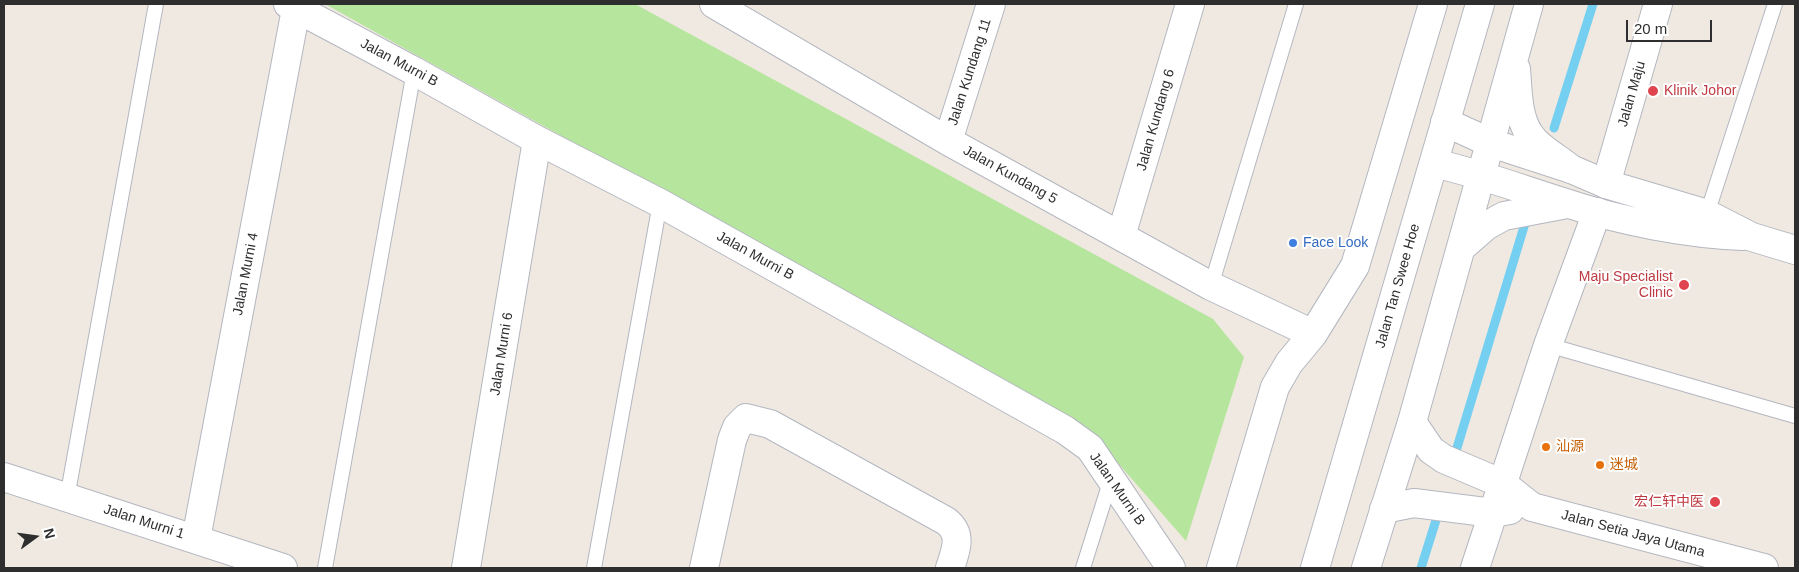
<!DOCTYPE html>
<html>
<head>
<meta charset="utf-8">
<style>
  body { margin:0 }
  #map { position:relative; width:1799px; height:572px; overflow:hidden; background:#efe9e1; font-family:Helvetica,sans-serif }
  canvas { display:block }
  .frame { position:absolute; inset:0; border:5px solid #2e2e2e; pointer-events:none }
  .north { position:absolute; left:10px; top:512px; width:50px; height:50px; -webkit-text-stroke:4px #fff; paint-order:stroke; rotate:76deg; font-size:14px; font-weight:700; line-height:20px; text-align:center; color:#2e2e2e }
  .north::after { content:''; display:block; margin:auto; width:18px; height:22px; background:#2e2e2e; clip-path:polygon(50% 0,100% 100%,50% 72%,0 100%) }
  .scale { position:absolute; left:1626px; top:20px; width:86px; height:22px; box-sizing:border-box; border:2px solid #2e2e2e; border-top:0; padding-left:6px; font-size:15px; line-height:18px; white-space:nowrap; color:#2e2e2e; -webkit-text-stroke:4px #fff; paint-order:stroke }
</style>
</head>
<body>
<div id="map">
<canvas width="1799" height="572"></canvas>
<div class="frame"></div>
<div class="north">N</div>
<div class="scale">20 m</div>
</div>
<script>
const c = document.querySelector('canvas').getContext('2d');
c.lineJoin = 'round';
function paint(path, color) {
  c.fillStyle = color;
  c.fill(path, 'evenodd');
}
function strokePath(path, color, width, dash) {
  c.strokeStyle = color;
  c.lineWidth = width;
  c.lineCap = dash ? 'butt' : 'round';
  c.setLineDash(dash || []);
  c.stroke(path);
}
function label(font, color, halo, rows, align = 'center') {
  c.font = font + ' Helvetica,"Noto Sans SC",sans-serif';
  c.lineWidth = 4;
  c.setLineDash([]);
  c.textBaseline = 'middle';
  c.strokeStyle = halo;
  c.fillStyle = color;
  for (const [text, x, y, turn = 0] of rows) {
    c.save();
    c.translate(x, y);
    c.rotate((+turn || 0) * Math.PI / 180);
    c.textAlign = isNaN(turn) ? turn : align;
    if (halo) c.strokeText(text, 0, 0);
    c.fillText(text, 0, 0);
    c.restore();
  }
}
const green = new Path2D(`
  M325,4H635L1213,319L1244,357L1186,541L1090,431Z`);
const stream = new Path2D(`
  M1554,128L1593,4
  M1453,461L1526,220
  M1421,568L1437,517`);
const service = new Path2D(`
  M1707,214L1775,4
  M1211,286L1296,4
  M1548,345L1795,416
  M67,498L156,4
  M325,568L414,71
  M594,568L660,203
  M1083,568L1111,479`);
const minor = new Path2D(`
  M288,4L414,71L537,140L660,203L1065,430L1090,448L1171,568
  M714,4L948,141L1211,286L1313,334
  M948,141L991,4
  M1606,184L1658,4
  M1121,236L1190,4
  M1412,422L1431,450L1444,459L1503,484L1532,507L1764,568
  M4,477L283,568
  M1384,509L1414,503L1493,513L1510,510
  M196,539L296,9
  M466,568L537,140
  M704,568L732,440L737,427L746,418L770,424L946,521C963,534 956,550 950,568
  M1221,568L1275,387L1289,363L1313,334L1355,266L1433,4
  M1475,568L1548,345L1597,212`);
const tertiary = new Path2D(`
  M1445,122L1491,143L1571,169L1606,184L1707,214L1752,237L1795,250
  M1434,163C1481,174 1521,189 1566,203C1620,221 1687,234 1743,236`);
const secondary = new Path2D(`
  M1516,69C1518,92 1517,122 1534,140C1544,151 1559,159 1571,169
  M1462,247L1486,226L1504,216L1567,204
  M1315,568L1480,4
  M1366,568L1412,422L1529,4`);
const markers = [
  [1653,91,6,"#e0444e"],
  [1293,243,5,"#3f7fe0"],
  [1684,285,6,"#e0444e"],
  [1546,447,5,"#e8710a"],
  [1600,465,5,"#e8710a"],
  [1715,502,6,"#e0444e"]
];
const streetNames = [
  ["Jalan Murni B",399,63,28],
  ["Jalan Kundang 11",970,72,-72],
  ["Jalan Maju",1632,94,-74],
  ["Jalan Kundang 6",1156,120,-74],
  ["Jalan Kundang 5",1010,175,29],
  ["Jalan Murni B",755,256,29],
  ["Jalan Murni 4",246,274,-79],
  ["Jalan Tan Swee Hoe",1398,286,-74],
  ["Jalan Murni 6",502,354,-81],
  ["Jalan Murni B",1117,489,55],
  ["Jalan Murni 1",144,522,18],
  ["Jalan Setia Jaya Utama",1633,534,15]
];
const healthNames = [
  ["Klinik Johor",1664,91,"left"],
  ["Maju Specialist",1673,277],
  ["Clinic",1673,293],
  ["宏仁轩中医",1704,502]
];
const shopNames = [
  ["Face Look",1303,243]
];
const foodNames = [
  ["汕源",1556,447],
  ["迷城",1610,465]
];
paint(green, '#b6e59e');
strokePath(stream, '#75cff0', 9);
strokePath(service, '#b4b7c1', 16);
strokePath(minor, '#b4b7c1', 30);
strokePath(tertiary, '#b4b7c1', 30);
strokePath(secondary, '#b4b7c1', 30);
strokePath(service, '#fff', 14);
strokePath(minor, '#fff', 28);
strokePath(tertiary, '#fff', 28);
strokePath(secondary, '#fff', 28);
for (const [x, y, r, color] of markers) {
  const dot = new Path2D();
  dot.arc(x, y, r, 0, 2 * Math.PI);
  c.fillStyle = color;
  c.fill(dot);
  strokePath(dot, '#fff', 2);
}
label('14px', '#2e2e2e', '#fff', streetNames);
label('14px', '#be3a42', '#fff', healthNames, 'right');
label('14px', '#366cbe', '#fff', shopNames, 'left');
label('14px', '#c56008', '#fff', foodNames, 'left');
</script>
</body>
</html>
